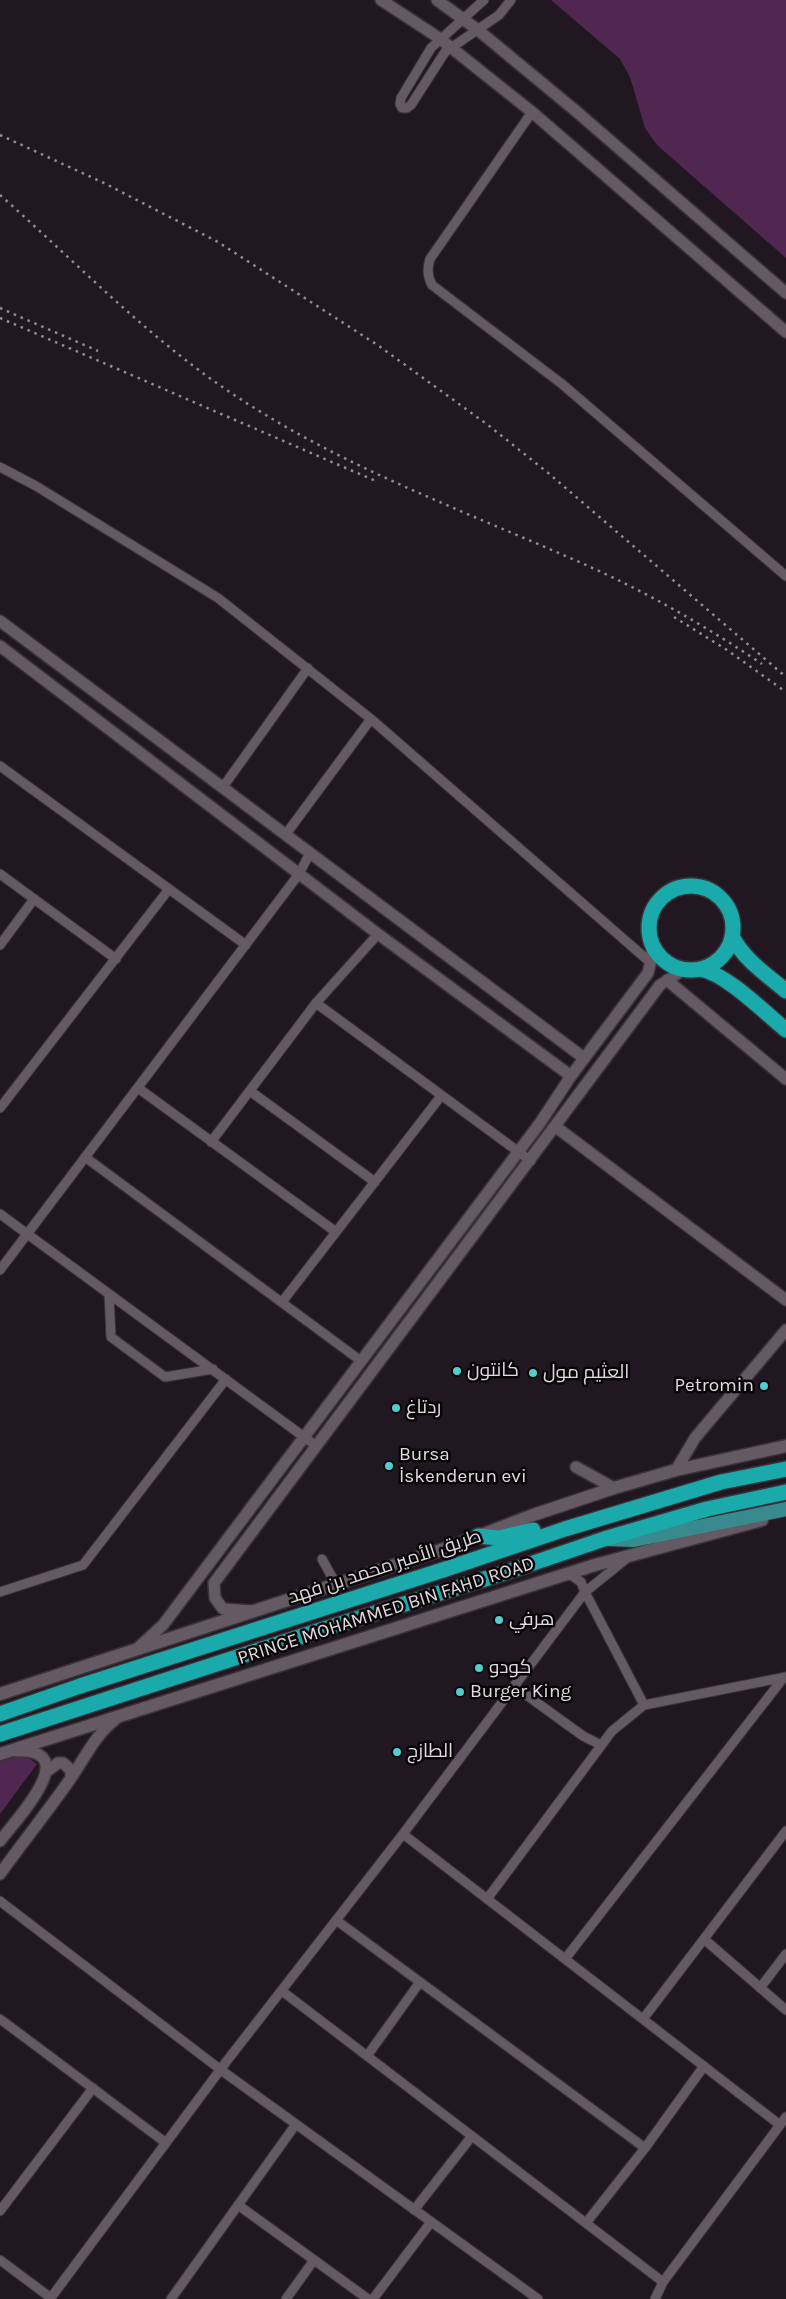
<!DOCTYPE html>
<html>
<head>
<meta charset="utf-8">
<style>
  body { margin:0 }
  canvas { display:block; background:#201720 }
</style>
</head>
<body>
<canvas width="786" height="2299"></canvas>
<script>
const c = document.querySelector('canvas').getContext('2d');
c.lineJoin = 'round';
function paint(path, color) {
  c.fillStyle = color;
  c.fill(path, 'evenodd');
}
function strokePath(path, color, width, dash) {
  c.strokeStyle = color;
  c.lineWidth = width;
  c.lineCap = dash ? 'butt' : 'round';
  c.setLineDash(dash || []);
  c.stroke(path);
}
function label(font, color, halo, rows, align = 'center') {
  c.font = font + ' Karla,Cairo,sans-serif';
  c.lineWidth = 5;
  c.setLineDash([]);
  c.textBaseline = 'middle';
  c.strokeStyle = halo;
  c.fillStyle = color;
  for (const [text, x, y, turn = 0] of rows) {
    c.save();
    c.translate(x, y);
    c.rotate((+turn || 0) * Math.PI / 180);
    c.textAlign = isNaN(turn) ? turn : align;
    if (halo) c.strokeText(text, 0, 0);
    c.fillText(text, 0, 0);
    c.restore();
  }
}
const green = new Path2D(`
  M551,0H786V258L657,145L645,128L630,77L620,59Z
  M23,1754L37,1764L0,1814V1761Z`);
const minor = new Path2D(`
  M484,0L431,48L401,98L400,104L402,108H407L411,105L445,52L499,15L511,0
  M532,112L430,259C427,268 427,276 432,285L562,384L786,576
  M0,467L36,486L218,598L371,719L651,963
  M0,766L246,945
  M223,787L308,668
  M286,834L371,719
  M0,874L116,959
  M0,945L34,899
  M316,1003L531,1161
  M138,1088L336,1232
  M250,1091L375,1182
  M0,1108L169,889
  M211,1142L316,1003L378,934
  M85,1157L361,1361
  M0,1214L315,1445
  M0,1270L299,874L310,853
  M109,1294L111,1337L165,1377L213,1369
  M282,1302L441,1096
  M322,1559L336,1584
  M568,1573L581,1582L585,1592L626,1559
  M0,1592L83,1565L226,1379
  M514,1686L583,1736L601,1745
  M403,1834L780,2125
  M487,1899L612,1731L644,1705L786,1677
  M0,1901L221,2070L538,2299
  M336,1920L645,2148
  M704,1939L786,2010
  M565,1959L784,1677
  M760,1988L786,1954
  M282,1991L663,2282
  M0,2019L166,2143
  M643,2019L786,1831
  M367,2056L420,1982
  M238,2205L368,2299
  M414,2210L472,2136
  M0,2211L93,2088
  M586,2223L645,2148L704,2066
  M0,2260L51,2298
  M50,2299L226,2062L403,1834L585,1592L644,1705
  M171,2299L296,2124
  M286,2299L314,2260
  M373,2299L431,2222
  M655,2299L663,2282L786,2117`);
const tertiary = new Path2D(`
  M381,0L439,38L532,112L786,332
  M437,0L478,30L577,112L786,293
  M0,621L584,1058
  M0,646L378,934L571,1076
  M667,980L786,1079
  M556,1127L786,1300
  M576,1467L614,1488
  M676,1470L695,1438L786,1330
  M252,1611L223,1609L215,1598L214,1583L660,985L683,970
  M139,1647L163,1625L540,1123L571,1076L648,973L652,956V945
  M46,1772L58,1763H63L71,1770V1777
  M0,1841C16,1820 85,1748 16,1751
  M0,1874C23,1842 48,1811 71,1778C86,1756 95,1735 117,1718`);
const secondary = new Path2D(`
  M0,1694L450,1547L533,1515L614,1488L676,1470L786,1446
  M0,1754L595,1565L762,1520`);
const primary = new Path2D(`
  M610,1539L634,1540L786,1509`);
const motorway = new Path2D(`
  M649 928a42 42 0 1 1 84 0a42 42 0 1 1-84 0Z
  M732,936C743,959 767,975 786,991
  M700,969C727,974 764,1012 786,1030
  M478,1536L499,1538L533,1530
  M0,1714L80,1686L446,1569L565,1529L721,1482L786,1469
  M0,1734L321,1630L504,1573L604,1539L707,1509L786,1492`);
const rail = new Path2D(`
  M0,135L104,183L218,242L379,346L488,425L547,472L786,677
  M0,195C86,271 161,352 261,412C366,477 485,519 597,570C655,597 710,629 762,664
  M0,308L98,351
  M0,318L378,482
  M674,617L727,650L786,692`);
const markers = [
  [457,1371,5,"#52cdce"],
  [533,1373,5,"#52cdce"],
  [764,1386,5,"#52cdce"],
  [396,1408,5,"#52cdce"],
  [389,1466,5,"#52cdce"],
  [499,1620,5,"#52cdce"],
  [479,1668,5,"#52cdce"],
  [460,1692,5,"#52cdce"],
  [397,1752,5,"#52cdce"]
];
const poiNames = [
  ["كانتون",467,1371],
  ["العثيم مول",543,1373],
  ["Petromin",754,1386,"right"],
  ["ردتاغ",406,1408],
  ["Bursa",399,1455],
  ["İskenderun evi",399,1477],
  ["هرفي",509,1620],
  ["كودو",489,1668],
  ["Burger King",470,1692],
  ["الطازج",407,1752]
];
const streetNames = [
  ["طريق الأمير محمد بن فهد",385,1567,-18],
  ["PRINCE MOHAMMED BIN FAHD ROAD",386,1611,-18]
];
paint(green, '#502750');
strokePath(minor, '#383338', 11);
strokePath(tertiary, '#383338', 14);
strokePath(secondary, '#383338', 15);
strokePath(primary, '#383338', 16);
strokePath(motorway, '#383338', 18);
strokePath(minor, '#655a64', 9);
strokePath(tertiary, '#655a64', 11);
strokePath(secondary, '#655a64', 12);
strokePath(primary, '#388a8f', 14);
strokePath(motorway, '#1aaaac', 15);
strokePath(rail, '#948d94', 2.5, [2.5, 5]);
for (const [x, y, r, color] of markers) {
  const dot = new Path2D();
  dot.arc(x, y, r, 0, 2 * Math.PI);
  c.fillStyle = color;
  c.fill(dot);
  strokePath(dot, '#080507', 2);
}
label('19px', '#e0dae0', '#080507', poiNames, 'left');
label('19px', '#e0dae0', '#080507', streetNames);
</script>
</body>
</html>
